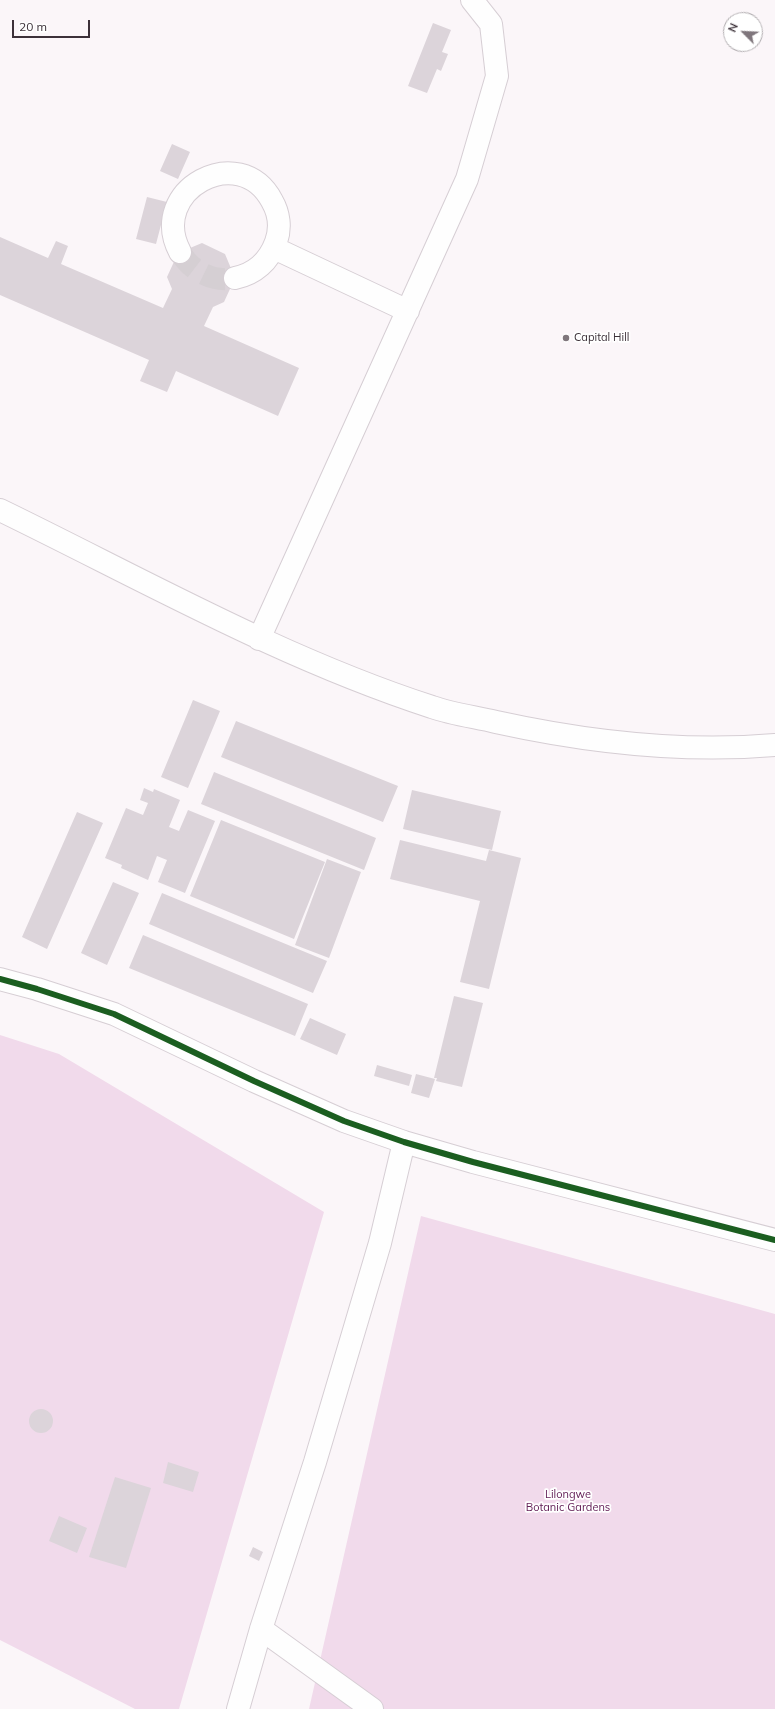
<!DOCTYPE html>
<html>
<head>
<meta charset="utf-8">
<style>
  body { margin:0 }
  #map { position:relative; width:775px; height:1709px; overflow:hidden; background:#fbf6f9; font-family:Mulish,sans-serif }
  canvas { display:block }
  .north { position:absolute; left:723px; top:12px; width:40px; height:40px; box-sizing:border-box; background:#fff; border:1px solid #b1adb0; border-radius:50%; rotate:294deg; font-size:11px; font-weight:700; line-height:16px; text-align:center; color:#3c3139 }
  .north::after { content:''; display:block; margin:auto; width:14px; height:18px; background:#7f767c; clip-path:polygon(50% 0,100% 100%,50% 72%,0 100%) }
  .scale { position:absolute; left:12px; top:20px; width:78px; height:18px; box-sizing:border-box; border:2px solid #3c3139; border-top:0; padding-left:5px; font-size:12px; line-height:14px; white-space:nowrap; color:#3c3139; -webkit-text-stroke:3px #fff; paint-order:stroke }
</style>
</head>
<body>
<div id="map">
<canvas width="775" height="1709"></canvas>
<div class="north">N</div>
<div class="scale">20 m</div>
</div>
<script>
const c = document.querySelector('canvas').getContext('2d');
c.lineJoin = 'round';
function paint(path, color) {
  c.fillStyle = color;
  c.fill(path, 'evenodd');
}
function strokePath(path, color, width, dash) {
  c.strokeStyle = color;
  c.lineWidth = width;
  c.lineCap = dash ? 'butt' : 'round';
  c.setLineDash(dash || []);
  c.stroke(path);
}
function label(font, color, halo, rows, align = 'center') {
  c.font = font + ' Mulish,sans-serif';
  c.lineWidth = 3.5;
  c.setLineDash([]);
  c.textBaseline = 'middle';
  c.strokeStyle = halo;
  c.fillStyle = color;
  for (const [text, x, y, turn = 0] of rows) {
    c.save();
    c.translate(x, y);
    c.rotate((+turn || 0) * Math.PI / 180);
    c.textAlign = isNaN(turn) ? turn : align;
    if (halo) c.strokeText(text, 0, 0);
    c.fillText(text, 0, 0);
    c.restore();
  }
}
const green = new Path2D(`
  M0,1035L59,1054L324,1212L179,1709H135L0,1640Z
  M421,1216L775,1314V1709H309Z`);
const building = new Path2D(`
  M433,23L451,30L442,52L448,54L441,71L437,69L427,93L408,86Z
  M172,144L190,152L178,179L160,171Z
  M147,197L167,202L156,244L136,239Z
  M0,237L48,258L56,241L68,246L61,264L163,308L172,289L167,277L178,253L202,243L225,254L235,278L224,302L213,307L204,326L299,368L278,416L176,371L167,392L140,381L149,360L0,295Z
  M193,700L220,711L188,788L161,777Z
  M236,721L398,786L383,822L221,757Z
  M214,772L376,838L364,870L201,804Z
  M144,788L153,792L154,789L180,800L169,827L179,831L188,810L215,821L185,893L158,882L167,860L157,856L148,880L121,868L122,865L105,858L126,808L143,815L148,803L140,800Z
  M412,790L501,811L492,850L403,829Z
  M77,812L103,823L47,949L22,937Z
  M221,820L325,862L294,939L190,896Z
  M400,840L486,861L489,850L521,858L489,989L460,982L480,901L390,879Z
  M327,859L361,872L329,958L295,945Z
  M113,882L139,893L107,965L81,953Z
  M162,893L327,961L313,993L149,924Z
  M143,935L308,1004L295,1036L129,968Z
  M454,996L483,1003L462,1087L436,1081L437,1078H434Z
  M310,1018L346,1034L337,1055L300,1039Z
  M377,1065L412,1075L409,1086L374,1076Z
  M416,1074L435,1079L429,1098L411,1093Z
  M29 1421a12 12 0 1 1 24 0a12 12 0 1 1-24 0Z
  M168,1462L199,1472L193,1492L163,1483Z
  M115,1477L151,1488L126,1568L89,1557Z
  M59,1516L87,1528L77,1553L49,1541Z
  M253,1547L263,1552L259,1561L249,1556Z`);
const minorTunnel = new Path2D(`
  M180,252C191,271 213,283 235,278`);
const minor = new Path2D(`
  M274,248L408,311
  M180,252C147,190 240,140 272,201C279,213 281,228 276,242C269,261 255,274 235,278
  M0,510C142,579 281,658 432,707C452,714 475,717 496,722C587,742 682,753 775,745
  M259,639L467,179L497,76L491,24L472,0
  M0,979L37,989L114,1014L254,1081L344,1121L404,1142L473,1162L775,1240
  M261,1629L372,1709
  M238,1709L261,1629L315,1462L380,1243L404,1142`);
const cycleway = new Path2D(`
  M0,979L37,989L114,1014L254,1081L344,1121L404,1142L473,1162L775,1240`);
const markers = [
  [566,338,4,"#7f767c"]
];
const poiNames = [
  ["Capital Hill",574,338]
];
const parkNames = [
  ["Lilongwe",568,1495],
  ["Botanic Gardens",568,1508]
];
paint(green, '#f1daeb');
paint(building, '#dcd4da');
strokePath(minorTunnel, '#d5cfd3', 22, [22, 11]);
strokePath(minor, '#d6ced4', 24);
strokePath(minor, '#fefefe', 22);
strokePath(cycleway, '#1b5e20', 6);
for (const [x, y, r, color] of markers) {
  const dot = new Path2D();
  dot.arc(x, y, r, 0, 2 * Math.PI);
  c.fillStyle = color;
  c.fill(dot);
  strokePath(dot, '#fff', 1.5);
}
label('11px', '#3c3139', '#fff', poiNames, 'left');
label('11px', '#642158', '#fff', parkNames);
</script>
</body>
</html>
